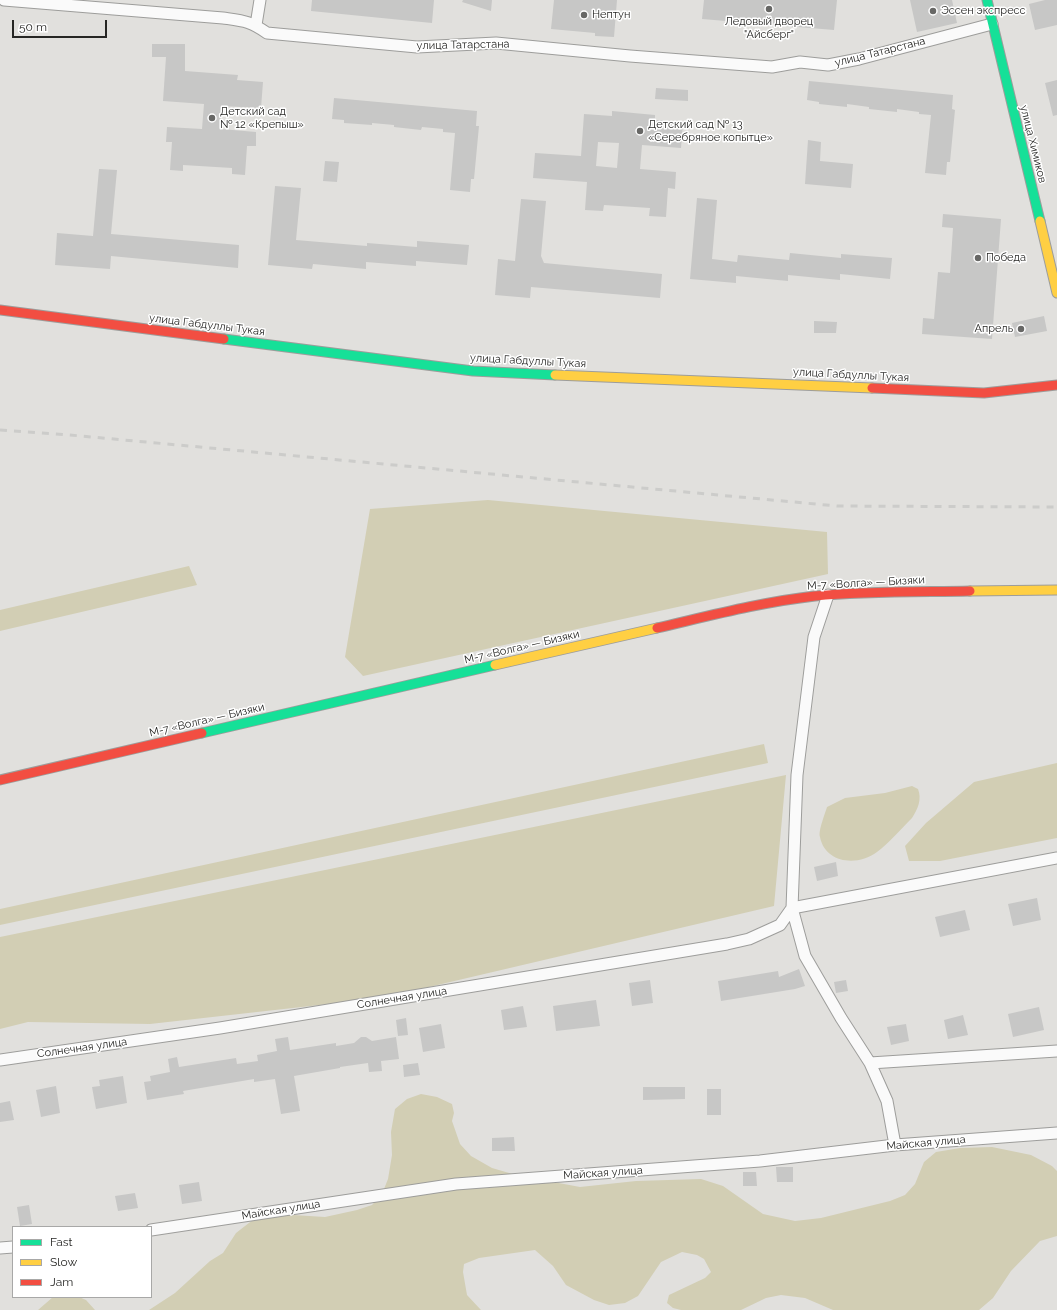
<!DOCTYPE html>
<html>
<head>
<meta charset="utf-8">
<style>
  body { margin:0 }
  #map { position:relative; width:1057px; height:1310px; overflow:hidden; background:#e1e0dd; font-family:Raleway,sans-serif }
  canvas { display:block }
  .legend { position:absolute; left:12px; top:1226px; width:140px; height:72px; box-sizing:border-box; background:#fff; border:1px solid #a8a8a7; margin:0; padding:5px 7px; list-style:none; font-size:12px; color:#262624 }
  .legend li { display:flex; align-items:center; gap:8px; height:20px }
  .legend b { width:20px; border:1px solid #a8a8a7 }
  .scale { position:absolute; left:12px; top:20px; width:95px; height:18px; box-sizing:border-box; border:2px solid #262624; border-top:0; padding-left:5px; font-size:12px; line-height:14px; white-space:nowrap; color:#262624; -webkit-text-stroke:3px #fff; paint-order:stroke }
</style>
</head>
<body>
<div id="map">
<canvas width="1057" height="1310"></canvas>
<ul class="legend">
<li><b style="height:5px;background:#16e098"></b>Fast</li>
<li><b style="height:5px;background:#ffcf43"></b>Slow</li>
<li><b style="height:5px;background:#f24e42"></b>Jam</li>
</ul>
<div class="scale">50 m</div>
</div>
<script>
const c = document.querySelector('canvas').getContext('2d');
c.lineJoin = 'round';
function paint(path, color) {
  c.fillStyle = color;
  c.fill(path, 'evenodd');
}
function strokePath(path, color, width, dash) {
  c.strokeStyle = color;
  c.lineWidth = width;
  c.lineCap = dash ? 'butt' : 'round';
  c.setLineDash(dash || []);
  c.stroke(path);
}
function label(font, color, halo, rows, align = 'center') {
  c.font = font + ' Raleway,sans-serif';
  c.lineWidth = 3;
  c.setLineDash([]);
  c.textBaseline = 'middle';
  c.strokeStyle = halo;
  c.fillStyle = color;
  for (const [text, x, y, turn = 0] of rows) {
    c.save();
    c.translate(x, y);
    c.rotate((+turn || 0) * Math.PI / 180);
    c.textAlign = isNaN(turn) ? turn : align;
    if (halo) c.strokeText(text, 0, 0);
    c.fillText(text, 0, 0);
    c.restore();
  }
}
const green = new Path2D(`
  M488,500L827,532L828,574L363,676L345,657L370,509Z
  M189,566L197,585L0,631V610Z
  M764,744L768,763L0,925V909Z
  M1057,763V838L940,861H909L905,846L926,823L974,782Z
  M786,775L774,906L382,998L150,1024L28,1022L0,1029V937Z
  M912,786L918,789C922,799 918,809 912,818C901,829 889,843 877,852C857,867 825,863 820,837C818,831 825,814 827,807L845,798L885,793Z
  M421,1094L437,1097L452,1104L454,1113L452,1121L460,1144L471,1156L492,1168L516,1175L580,1187L636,1181L701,1179L723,1186L763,1214L795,1221L821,1218L890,1201L905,1195L915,1184L924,1162L936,1152L960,1148L992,1147L1031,1155L1052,1166L1057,1171V1236L1040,1241L1011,1271L993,1298L979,1310H833L805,1298L781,1295L766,1298L741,1310H681L673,1308L667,1303L669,1295L705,1278L711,1272L704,1259L697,1255L682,1252L661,1262L638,1296L625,1303L609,1305L594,1300L566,1285L553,1266L535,1250L479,1258L464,1264L463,1272L467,1295L481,1310H149L175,1293L210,1261L223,1253L236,1233L254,1219L277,1214L325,1217L357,1210L372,1205L382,1194L388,1179L392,1155L391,1132L395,1109L407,1099Z
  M53,1297H79L86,1300L95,1310H38Z`);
const building = new Path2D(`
  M312,0H434L432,23L311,11Z
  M463,0H492L491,11L462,2Z
  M554,0H617L614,37L595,36V33L551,29Z
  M704,0H837L834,30L702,19Z
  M910,0H952L957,23L917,32Z
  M1045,0H1057V25L1035,30L1029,4Z
  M152,44H185V71L238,75L237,80L263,82L261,108L222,106L221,129L256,132V146H247L245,175L232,174V168L183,165V171L170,170L172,142H166L167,127L202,129L204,104L163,101L166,57H152Z
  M1057,80V115L1053,116L1045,83Z
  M809,81L953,95L952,109L955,110L950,162H947L946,175L925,173L931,115L919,114V112L897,109V112L869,109V107L847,104V107L819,104V102L807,100Z
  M656,88L688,90V101L655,99Z
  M334,98L477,111L476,126H479L474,179H471L470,192L450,190L455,133L443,132V129L422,127L421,130L394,127V125L372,123V125L344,123V120L332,119Z
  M612,111L655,115V120L683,122L681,148L642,145L640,169L676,172L675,189L668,188L666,217L649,216L650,208L604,205L603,211L585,210L587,182L533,178L535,153L581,156L584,114L612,116ZM598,142L619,143L617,168L596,166Z
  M808,140L821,142L820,161L853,164L851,188L805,184Z
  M325,161L339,162L337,182L323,181Z
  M99,169L117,170L111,234L239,245L238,268L111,256L110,269L55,265L57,233L93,236Z
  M275,186L301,188L296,240L367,246V243L417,247V241L469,245L467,265L416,261V266L366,262V269L313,264L312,269L268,265Z
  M697,198L717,200L712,259L737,262L738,255L789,260L790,253L841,258V254L892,258L890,279L840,274V280L788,275V281L736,276V283L690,279Z
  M521,199L546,201L541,256L544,263L662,274L660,298L531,287L530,298L495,295L498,259L515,261Z
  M943,214L1001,219L992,339L922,334L923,318L934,319L938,272L950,273L953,228L942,227Z
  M1044,316L1047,331L1015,337L1012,323Z
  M814,321L837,322L836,333H814Z
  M836,862L838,876L817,881L814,867Z
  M1037,898L1041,920L1013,926L1008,904Z
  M965,910L970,930L940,937L935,917Z
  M799,969L805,986L795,989L721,1001L718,981L778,971L779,977Z
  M650,980L653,1003L632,1006L629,983Z
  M846,980L848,991L836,993L834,982Z
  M596,1000L600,1026L556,1031L553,1006Z
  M523,1006L527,1027L504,1030L501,1010Z
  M1039,1007L1044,1030L1013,1037L1008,1014Z
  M963,1015L968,1035L948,1039L944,1020Z
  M406,1018L408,1035L398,1036L396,1020Z
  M441,1024L445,1048L423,1052L419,1028Z
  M906,1024L909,1041L891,1045L887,1027Z
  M288,1037L290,1050L336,1043V1046L354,1043L361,1037H366L372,1041L396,1037L399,1059L381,1061L382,1071L369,1072L368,1063L340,1067V1068L294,1076L300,1111L281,1114L275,1079L254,1082V1079L183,1091L184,1094L147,1100L144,1082L151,1081L150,1076L170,1072L168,1059L177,1057L179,1067L236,1058L237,1064L258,1061L257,1055L277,1051L275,1039Z
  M418,1063L420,1075L404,1077L403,1065Z
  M123,1076L127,1103L96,1109L92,1087L100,1086L99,1080Z
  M56,1086L60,1113L41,1117L36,1090Z
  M643,1087H685V1099L643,1100Z
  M707,1089H721V1115H707Z
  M10,1101L14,1120L0,1122V1103Z
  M514,1137L515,1151H492V1138Z
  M776,1167H793V1182H777Z
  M743,1172H756L757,1186H743Z
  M199,1182L202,1201L182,1204L179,1185Z
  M135,1193L138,1208L118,1211L115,1196Z
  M29,1205L32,1224L20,1226L17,1207Z`);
const street = new Path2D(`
  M4,0L223,18C244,21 250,21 267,33L417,47L496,43L630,56L772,67L800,62L828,65L859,59L992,24
  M256,25L260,0
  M828,595L814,637L797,775L792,908L805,956L841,1018L870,1063L887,1101L895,1145
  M792,908L1057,858
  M0,1060L220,1028L727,944L749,939L780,925L792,908
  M870,1063L1057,1051
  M151,1230L456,1184L760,1161L895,1145L1057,1133
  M0,1248L13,1247`);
const fast = new Path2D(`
  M987,0L1040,221
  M224,339L473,371L555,375
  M202,733L495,665`);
const slow = new Path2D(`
  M1040,221L1057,293
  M555,375L872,388
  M970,591L1057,590
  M495,665L657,628`);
const jam = new Path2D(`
  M0,310L224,339
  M872,388L984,393L1057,385
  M657,628C709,616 762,602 815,596C866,591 919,592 970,591
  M0,780L202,733`);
const rail = new Path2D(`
  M0,430L70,435L837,506L1057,507`);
const markers = [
  [769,9,4,"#676765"],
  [933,11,4,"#676765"],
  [584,15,4,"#676765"],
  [212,118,4,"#676765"],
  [640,131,4,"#676765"],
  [978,258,4,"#676765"],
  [1021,329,4,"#676765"]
];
const poiNames = [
  ["Эссен экспресс",941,11],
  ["Нептун",592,15],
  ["Ледовый дворец",769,22,"center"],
  ["\"Айсберг\"",769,35,"center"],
  ["Детский сад",220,112],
  ["№ 12 «Крепыш»",220,125],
  ["Детский сад № 13",648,125],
  ["«Серебряное копытце»",648,138],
  ["Победа",986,258],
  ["Апрель",1013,329,"right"]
];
const streetNames = [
  ["улица Татарстана",463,45,-1],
  ["улица Татарстана",880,52,-14],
  ["улица Химиков",1033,144,76],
  ["улица Габдуллы Тукая",207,325,7],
  ["улица Габдуллы Тукая",528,361,3],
  ["улица Габдуллы Тукая",851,375,3],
  ["М-7 «Волга» — Бизяки",866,583,-3],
  ["М-7 «Волга» — Бизяки",522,647,-13],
  ["М-7 «Волга» — Бизяки",207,720,-13],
  ["Солнечная улица",402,998,-9],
  ["Солнечная улица",82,1048,-8],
  ["Майская улица",926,1143,-5],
  ["Майская улица",603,1173,-4],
  ["Майская улица",281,1210,-9]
];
paint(green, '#d2ceb4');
paint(building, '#c7c7c6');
strokePath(street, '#9d9d9b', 13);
strokePath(fast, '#9d9d9b', 11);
strokePath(slow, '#9d9d9b', 11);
strokePath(jam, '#9d9d9b', 11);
strokePath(street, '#fafafa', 11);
strokePath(fast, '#16e098', 9);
strokePath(slow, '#ffcf43', 9);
strokePath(jam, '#f24e42', 9);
strokePath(rail, '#ccccca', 3, [7, 7]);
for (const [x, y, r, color] of markers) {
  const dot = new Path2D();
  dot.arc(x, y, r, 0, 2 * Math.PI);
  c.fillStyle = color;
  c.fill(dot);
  strokePath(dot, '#fff', 1.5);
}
label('11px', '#262624', '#fff', poiNames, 'left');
label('11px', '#262624', '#fff', streetNames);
</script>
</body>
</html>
